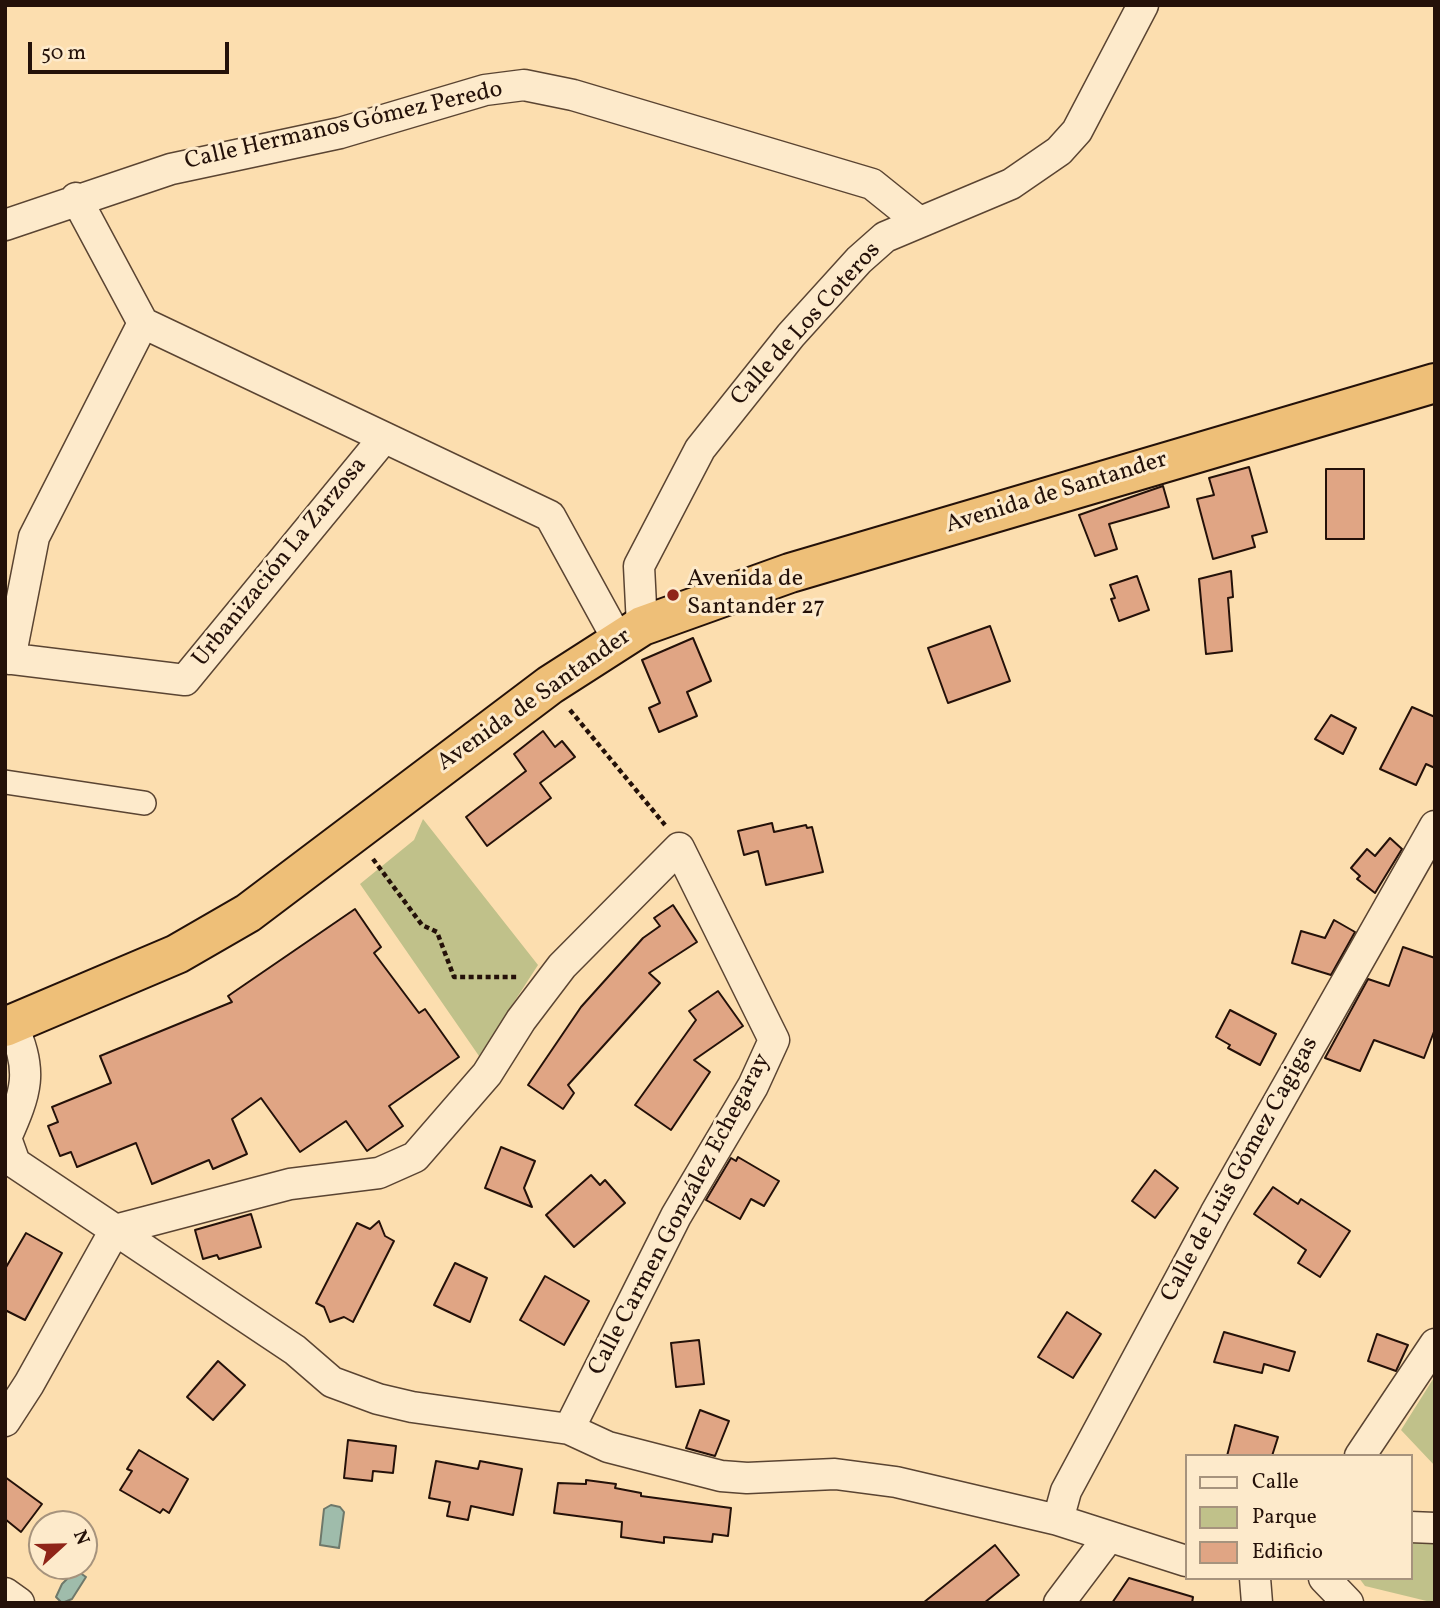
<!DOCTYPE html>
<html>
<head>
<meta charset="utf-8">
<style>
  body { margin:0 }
  #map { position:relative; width:1440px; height:1608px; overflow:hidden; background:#fcdeaf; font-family:Vollkorn,serif }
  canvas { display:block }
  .frame { position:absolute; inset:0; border:7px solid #241109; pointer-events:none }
  .legend { position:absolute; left:1185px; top:1454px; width:228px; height:126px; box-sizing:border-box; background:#fdeacb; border:2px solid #a6937d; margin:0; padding:9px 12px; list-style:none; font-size:21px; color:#241109 }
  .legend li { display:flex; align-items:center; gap:14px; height:35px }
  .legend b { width:35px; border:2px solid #a6937d }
  .north { position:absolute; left:28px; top:1510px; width:70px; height:70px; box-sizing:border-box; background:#fdeacb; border:2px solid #a6937d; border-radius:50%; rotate:68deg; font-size:19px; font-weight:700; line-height:28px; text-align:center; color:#241109 }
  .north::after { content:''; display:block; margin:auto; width:24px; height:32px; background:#8f2418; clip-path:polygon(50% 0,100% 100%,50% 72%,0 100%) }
  .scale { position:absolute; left:28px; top:42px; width:201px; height:32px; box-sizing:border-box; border:4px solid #241109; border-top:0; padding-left:9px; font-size:21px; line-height:24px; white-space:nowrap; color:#241109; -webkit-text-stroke:5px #fdeacb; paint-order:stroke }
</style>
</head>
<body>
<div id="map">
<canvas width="1440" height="1608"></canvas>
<div class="frame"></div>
<ul class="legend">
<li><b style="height:9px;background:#fdeacb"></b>Calle</li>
<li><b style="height:19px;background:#c0c18a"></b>Parque</li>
<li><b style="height:19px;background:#e0a584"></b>Edificio</li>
</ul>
<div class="north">N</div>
<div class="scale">50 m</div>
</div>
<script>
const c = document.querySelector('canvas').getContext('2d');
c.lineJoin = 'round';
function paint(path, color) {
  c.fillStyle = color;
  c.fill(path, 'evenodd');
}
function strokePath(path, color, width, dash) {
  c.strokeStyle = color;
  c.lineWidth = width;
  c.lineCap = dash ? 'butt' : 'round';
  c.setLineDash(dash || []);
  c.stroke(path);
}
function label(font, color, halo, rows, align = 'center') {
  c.font = font + ' Vollkorn,serif';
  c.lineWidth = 6;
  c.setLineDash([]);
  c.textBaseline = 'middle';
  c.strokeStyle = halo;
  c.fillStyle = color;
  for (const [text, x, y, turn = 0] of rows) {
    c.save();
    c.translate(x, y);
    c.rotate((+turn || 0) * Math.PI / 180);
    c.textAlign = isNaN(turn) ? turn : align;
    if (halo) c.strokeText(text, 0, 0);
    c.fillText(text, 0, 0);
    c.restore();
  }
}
const green = new Path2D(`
  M423,819L538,965L479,1056L360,884L414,840Z
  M1435,1376V1466L1401,1430Z
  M1410,1537L1435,1538V1603L1365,1586L1359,1578H1410Z`);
const water = new Path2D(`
  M331,1505L340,1507L344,1512L339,1548L320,1545L324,1509Z
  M76,1570L86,1577L72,1599L62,1603L56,1597L62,1584Z`);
const building = new Path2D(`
  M1249,467L1267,532L1252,536L1255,547L1213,559L1197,499L1214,495L1209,478Z
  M1326,469H1364V539H1326Z
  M1163,486L1169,507L1109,524L1117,549L1095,556L1079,515Z
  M1231,571L1233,597L1228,598L1232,651L1206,654L1199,579Z
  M1137,576L1149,610L1119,621L1111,599L1115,598L1110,585Z
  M990,626L1010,681L948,703L928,648Z
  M693,638L711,681L687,692L697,716L659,732L649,708L660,703L642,660Z
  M1412,707L1435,717V768L1426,764L1416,785L1380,769Z
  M1331,715L1356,728L1343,754L1315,739Z
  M543,731L555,747L562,741L575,757L540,783L551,798L487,846L466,817L526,771L514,754Z
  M772,823L774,832L806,825L807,828L812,827L823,872L766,885L758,851L744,855L738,831Z
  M1390,838L1402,849L1375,893L1357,879L1360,876L1351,868L1367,849L1375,856Z
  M673,905L697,942L649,973L660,983L568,1085L574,1093L563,1109L528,1085L581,1007L643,938L660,926L654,918Z
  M355,909L381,947L374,953L419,1013L425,1009L459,1057L389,1106L403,1126L367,1151L346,1121L300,1152L261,1098L232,1119L247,1154L213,1169L209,1160L152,1184L136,1143L77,1167L71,1152L60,1156L48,1126L58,1122L52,1107L111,1083L100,1056L232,1002L228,996Z
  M1334,920L1355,932L1331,975L1292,963L1301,931L1325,938Z
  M1403,947L1435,958V1029L1424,1058L1374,1040L1360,1071L1325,1058L1368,979L1389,986Z
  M718,991L743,1026L694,1060L710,1072L671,1130L635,1105L696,1020L689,1011Z
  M1230,1010L1276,1034L1260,1065L1228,1048L1230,1045L1216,1037Z
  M501,1147L535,1161L524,1188L532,1207L485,1188Z
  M738,1157L779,1181L764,1206L751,1199L740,1219L706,1200L731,1158L736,1161Z
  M1155,1170L1178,1188L1155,1218L1132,1201Z
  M591,1175L600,1185L605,1180L625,1203L574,1247L546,1215Z
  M1273,1187L1298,1204L1301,1199L1350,1231L1320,1277L1298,1263L1306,1250L1254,1214Z
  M251,1214L261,1247L219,1259L217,1255L203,1259L195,1230Z
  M379,1221L385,1236L394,1241L353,1322L344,1317L330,1322L324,1307L316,1303L357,1223L370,1229Z
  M26,1233L62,1253L25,1320L5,1310V1269Z
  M455,1263L487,1278L470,1322L434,1305Z
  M545,1276L589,1301L564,1345L520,1320Z
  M1067,1312L1101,1334L1073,1378L1038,1357Z
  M1224,1332L1295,1352L1289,1371L1264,1364L1262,1373L1214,1362Z
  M1377,1334L1408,1345L1396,1371L1368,1361Z
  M699,1340L704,1384L676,1387L671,1343Z
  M218,1361L245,1385L213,1420L187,1397Z
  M700,1410L729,1421L715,1456L686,1448Z
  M1235,1425L1278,1437L1272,1456H1227Z
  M348,1440L396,1446L393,1473L373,1471L372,1481L344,1478Z
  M139,1450L188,1479L169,1513L163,1509L160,1513L120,1490L132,1471L127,1469Z
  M436,1461L478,1469L480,1461L522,1469L513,1515L471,1506L468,1520L447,1516L450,1502L429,1498Z
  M5,1477L42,1504L21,1532L5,1519Z
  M586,1480L616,1484L615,1488L641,1493V1496L731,1508L728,1536L713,1534L712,1542L664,1537V1543L642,1540L621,1537L622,1522L554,1513L558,1483L586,1484Z
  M995,1545L1019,1575L984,1603H923Z
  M1129,1578L1193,1597L1192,1603H1112Z`);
const path = new Path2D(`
  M570,710L665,825
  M373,859L422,925L437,932L454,977H518`);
const pedestrian = new Path2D(`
  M5,782L144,803`);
const minor = new Path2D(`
  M76,198L143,323L550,516L618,640
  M5,225L171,169L340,133L485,90L524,85L573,95L872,184L918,221
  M642,626L639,566L700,449L791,335L859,260L885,237L1011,184L1059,151L1077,131L1143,5
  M5,658L185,680L383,439
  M10,659L34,537L143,323
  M12,1025C34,1071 26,1093 6,1138L15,1163L295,1350L332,1382L378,1399L412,1407L569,1429L608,1447L721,1476L747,1478L835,1474L896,1482L1058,1520L1186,1561
  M5,1421L29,1384L115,1230L290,1184L379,1173L415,1157L487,1074L521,1020L562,966L679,848L774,1040L753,1086L676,1216L569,1429
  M1360,1456L1435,1344
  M1058,1520L1066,1491L1215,1214L1435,826
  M1410,1527L1435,1528
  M1255,1578L1257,1603
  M1324,1578L1348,1603
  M5,1593L19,1603
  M1059,1603L1108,1538`);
const trunk = new Path2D(`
  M5,1027L177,954L248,913L550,685L642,626L790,573L1435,383`);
const markers = [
  [673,595,7,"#8f2418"]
];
const streetNames = [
  ["Calle Hermanos Gómez Peredo",344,127,-13],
  ["Calle de Los Coteros",807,325,-48],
  ["Avenida de Santander",1057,494,-17],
  ["Urbanización La Zarzosa",281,563,-51],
  ["Avenida de Santander",535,701,-35],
  ["Calle de Luis Gómez Cagigas",1241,1170,-61],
  ["Calle Carmen González Echegaray",681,1215,-62]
];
const poiNames = [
  ["Avenida de",687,581],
  ["Santander 27",687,609]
];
paint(green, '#c0c18a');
paint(water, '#9fbcab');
strokePath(water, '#6e786a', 2);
paint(building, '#e0a584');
strokePath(building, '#241109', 2);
strokePath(pedestrian, '#5a4432', 26);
strokePath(minor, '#5a4432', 33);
strokePath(trunk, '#241109', 42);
strokePath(path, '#241109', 4.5, [5, 3.5]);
strokePath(pedestrian, '#fdeacb', 23);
strokePath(minor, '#fdeacb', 30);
strokePath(trunk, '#eebf78', 38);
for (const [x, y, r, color] of markers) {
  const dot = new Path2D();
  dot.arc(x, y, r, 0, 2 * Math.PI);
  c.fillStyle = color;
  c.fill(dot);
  strokePath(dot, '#fdeacb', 2.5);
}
label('24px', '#241109', '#fdeacb', streetNames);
label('24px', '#241109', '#fdeacb', poiNames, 'left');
</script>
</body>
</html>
